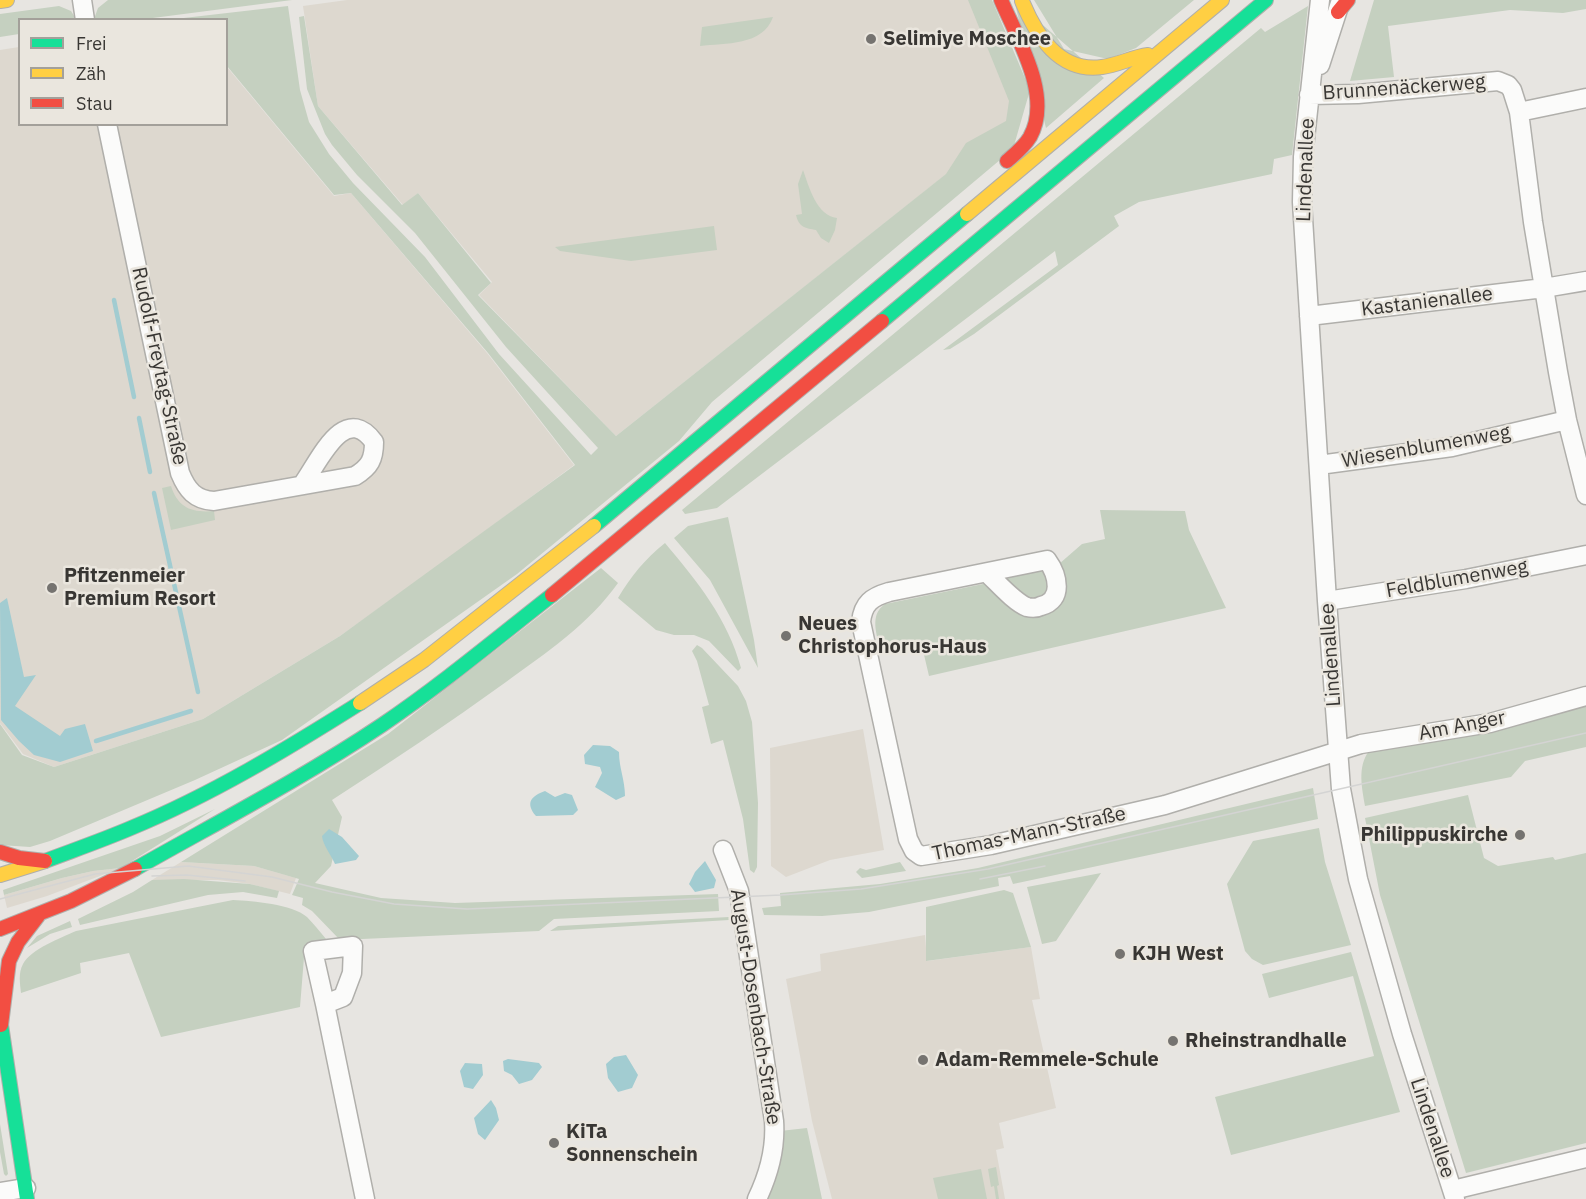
<!DOCTYPE html>
<html>
<head>
<meta charset="utf-8">
<style>
  body { margin:0 }
  #map { position:relative; width:1586px; height:1199px; overflow:hidden; background:#e7e5e1; font-family:"IBM Plex Sans",sans-serif }
  canvas { display:block }
  .legend { position:absolute; left:18px; top:18px; width:210px; height:108px; box-sizing:border-box; background:#eae6de; border:2px solid #a3a09a; margin:0; padding:8px 10px; list-style:none; font-size:18px; color:#383633 }
  .legend li { display:flex; align-items:center; gap:12px; height:30px }
  .legend b { width:30px; border:2px solid #a3a09a }
</style>
</head>
<body>
<div id="map">
<canvas width="1586" height="1199"></canvas>
<ul class="legend">
<li><b style="height:8px;background:#16e098"></b>Frei</li>
<li><b style="height:8px;background:#ffcf43"></b>Zäh</li>
<li><b style="height:8px;background:#f24e42"></b>Stau</li>
</ul>
</div>
<script>
const c = document.querySelector('canvas').getContext('2d');
c.lineJoin = 'round';
function paint(path, color) {
  c.fillStyle = color;
  c.fill(path, 'evenodd');
}
function strokePath(path, color, width, dash) {
  c.strokeStyle = color;
  c.lineWidth = width;
  c.lineCap = dash ? 'butt' : 'round';
  c.setLineDash(dash || []);
  c.stroke(path);
}
function label(font, color, halo, rows, align = 'center') {
  c.font = font + ' "IBM Plex Sans",sans-serif';
  c.lineWidth = 5;
  c.setLineDash([]);
  c.textBaseline = 'middle';
  c.strokeStyle = halo;
  c.fillStyle = color;
  for (const [text, x, y, turn = 0] of rows) {
    c.save();
    c.translate(x, y);
    c.rotate((+turn || 0) * Math.PI / 180);
    c.textAlign = isNaN(turn) ? turn : align;
    if (halo) c.strokeText(text, 0, 0);
    c.fillText(text, 0, 0);
    c.restore();
  }
}
const built = new Path2D(`
  M347,0H974L1013,101L1011,123L616,436L479,295L492,282L418,193L403,205L318,106L303,6Z
  M19,47L20,124H226L227,67L334,196L351,193L487,353L574,465L429,573L340,636L203,719L54,767L23,754L0,723V50Z
  M863,729L884,850L830,860L786,877L771,866L770,748Z
  M181,862L254,866L296,878L290,894L250,884L218,880H152Z
  M121,868L47,896L7,908L4,895L62,878L93,871Z
  M925,935L927,961L1031,947L1040,999L1032,1000L1056,1108L999,1123L1004,1148L996,1150L1005,1199H832L812,1121L786,979L821,971L820,954Z`);
const green = new Path2D(`
  M108,0H292L145,19H94L98,8Z
  M968,0H992L1030,90L1013,149L712,402L679,441L517,574L282,740L195,780L50,841L30,847L0,845V724L22,755L54,767L203,719L340,636L575,465L488,353L351,193L334,195L227,66L226,20L175,19L288,6L300,90L309,122L329,154L353,183L425,257L499,354L591,455L598,448L506,347L415,233L357,175L332,145L325,134L307,89L299,17L304,16L318,106L402,205L418,193L491,283L478,295L616,436L946,174L966,143L1006,121L1009,101Z
  M1014,0L1104,78L1046,128Z
  M1034,0H1194L1136,48L1108,59L1064,49Z
  M1374,0H1586V9L1563,13L1510,10L1388,26L1394,77L1350,81Z
  M59,6L71,11L76,19L20,20L19,34L0,37V14Z
  M1308,6L1292,155L1274,159L1272,174L1139,202L1114,216L1119,226L974,334L950,349L943,350L1058,265L1055,251L717,508L685,514L682,510L1261,28L1265,32Z
  M773,17C763,46 725,43 700,46L702,27Z
  M803,170C809,187 817,216 837,218L835,230L829,243L821,238L816,230C806,228 799,228 796,215L802,214L798,184Z
  M714,226L717,250L631,261L560,251L555,247Z
  M171,486C178,508 192,513 214,511L215,520L171,530L162,488Z
  M1100,510L1185,511L1189,530L1226,608L929,676L921,642L880,650C877,634 869,615 885,604L988,583L1047,611L1059,564L1082,544L1105,539Z
  M728,517L754,640L758,668L710,580L674,538L688,526Z
  M665,543C697,581 728,619 741,668L738,671L709,641L694,635H674L656,630L618,598C631,576 645,559 665,543Z
  M601,568L618,583C589,624 546,653 506,682C449,723 391,762 332,800L342,817L331,866L315,883L381,898L455,903L718,894L719,911L554,919L539,931L340,940L312,911L302,905L303,898L292,895L299,879L254,866L181,862L388,734Z
  M1043,570C1050,582 1051,588 1041,599H1027L1002,577Z
  M697,645L702,648L738,686L746,701L752,722L758,803L757,867L754,873L750,870L743,819L723,740L711,744L702,707L709,705L697,661L692,651Z
  M1586,706V747L1525,761L1511,777L1365,806C1362,788 1357,767 1369,751L1506,727Z
  M1313,788L1318,819L1013,884L1010,876L998,878L999,886L869,912L822,916L764,915L762,908L781,906L780,893L880,884L978,868Z
  M1468,795L1484,858L1498,866L1553,857L1555,860L1586,853V1143L1466,1173L1380,895L1365,818Z
  M215,809L121,868L93,871L62,878L4,895L3,890L160,836Z
  M1319,828L1325,862L1351,945L1263,965L1252,959L1245,951L1227,884L1253,841Z
  M900,862L906,871L862,878L856,872L860,868L866,870Z
  M1101,873L1056,941L1042,944L1027,887Z
  M184,879L250,884L279,891L277,898L243,892L208,895L80,925L78,919L133,892L152,880Z
  M1004,890L1013,893L1031,947L926,961V907Z
  M233,900C253,901 292,904 307,917C314,924 320,932 326,939L305,945L300,1007L161,1037L129,953L80,963L81,973L21,993C20,984 18,973 23,964C31,949 61,938 76,931Z
  M729,917V920L550,931L558,926Z
  M70,921L72,927L50,934L27,948L37,936Z
  M1351,952L1400,1112L1231,1155L1215,1097L1374,1056L1353,976L1269,998L1262,974Z
  M0,1124L8,1174L6,1176L4,1174L0,1152Z
  M807,1128L822,1199H766L779,1166L780,1131Z
  M996,1167L999,1185L997,1186L999,1199H996L994,1186L991,1187L988,1169Z
  M981,1169L987,1199H938L933,1178Z`);
const water = new Path2D(`
  M7,598L24,677L36,675L15,706L60,736L65,729L85,724L93,751L60,762L34,755L19,741L1,720L0,603Z
  M593,745L610,746L619,752C619,768 625,780 625,796L616,800L595,787L602,773L600,767L585,764L584,755Z
  M545,791L555,797L565,793L572,795L578,810L573,815L536,816C525,803 531,796 545,791Z
  M329,829L342,837L359,856L356,860L335,864C331,855 323,845 322,836Z
  M705,861L716,880L714,888L695,892L689,884L695,872Z
  M626,1055L638,1075L632,1088L618,1092L608,1078L606,1064L614,1057Z
  M508,1059L539,1063L542,1067L532,1080L519,1084L512,1075L504,1071L503,1061Z
  M465,1063L482,1064L483,1075L473,1089L464,1087L460,1071Z
  M491,1100L496,1108L499,1120L485,1140L478,1134L474,1118Z`);
const stream = new Path2D(`
  M114,300L134,397
  M139,418L150,472
  M154,493L198,692
  M96,741L191,711`);
const street = new Path2D(`
  M82,0L85,20
  M1320,0L1303,157L1302,202L1327,601L1341,789L1358,879L1402,1034L1455,1199
  M1320,65L1341,0
  M1309,95L1358,94L1498,81L1508,85L1512,90L1519,112L1533,222L1558,372L1567,420L1586,495
  M1519,112L1586,98
  M107,124L180,473C187,490 195,500 214,501L355,476C370,467 374,459 374,442C344,401 319,462 302,485
  M1309,316L1544,288L1586,281
  M1319,465L1452,447L1567,420
  M987,573C997,582 1014,602 1027,607C1031,608 1037,608 1041,606C1064,600 1058,575 1047,560L889,592C872,597 863,603 861,622L908,839L914,851L921,856L991,845L1165,805L1361,744L1490,723L1586,696
  M1327,601L1466,579L1586,555
  M723,850L739,891L774,1121C776,1149 769,1174 757,1199
  M353,946L352,973L343,997L325,1004L313,951Z
  M325,1004L365,1199
  M1453,1190L1586,1158
  M0,1192L26,1188`);
const fast = new Path2D(`
  M882,321L1266,0
  M594,526L967,214
  M45,861C74,850 103,840 131,828C211,795 287,749 360,703
  M135,869C218,822 303,778 382,725C441,685 496,639 552,595
  M0,1018L27,1199`);
const slow = new Path2D(`
  M0,1L7,0
  M1022,1C1036,35 1059,73 1102,67C1118,65 1132,57 1148,55
  M967,214L1222,0
  M360,703L424,660L594,526
  M0,875L45,861`);
const jam = new Path2D(`
  M1001,0C1017,38 1053,96 1030,137C1024,147 1015,154 1007,161
  M1338,12L1348,0
  M552,595L882,321
  M0,852L19,858L45,861
  M0,929L71,901L135,869
  M1,1025L9,961L18,942L38,916`);
const tram = new Path2D(`
  M152,876L187,875L245,881
  M980,879L1045,866
  M0,899L95,874L188,866L272,877L332,892L394,904L467,909L781,895L861,889L988,869L1586,733`);
const markers = [
  [871,39,6,"#757370"],
  [52,588,6,"#757370"],
  [786,636,6,"#757370"],
  [1520,835,6,"#757370"],
  [1120,954,6,"#757370"],
  [1173,1041,6,"#757370"],
  [923,1060,6,"#757370"],
  [554,1143,6,"#757370"]
];
const poiNames = [
  ["Selimiye Moschee",883,39],
  ["Pfitzenmeier",64,576],
  ["Premium Resort",64,599],
  ["Neues",798,624],
  ["Christophorus-Haus",798,647],
  ["Philippuskirche",1508,835,"right"],
  ["KJH West",1132,954],
  ["Rheinstrandhalle",1185,1041],
  ["Adam-Remmele-Schule",935,1060],
  ["KiTa",566,1132],
  ["Sonnenschein",566,1155]
];
const streetNames = [
  ["Brunnenäckerweg",1404,88,-4],
  ["Lindenallee",1306,170,-88],
  ["Kastanienallee",1427,302,-7],
  ["Rudolf-Freytag-Straße",159,366,78],
  ["Wiesenblumenweg",1426,447,-10],
  ["Feldblumenweg",1457,579,-10],
  ["Lindenallee",1331,655,-94],
  ["Am Anger",1462,726,-11],
  ["Thomas-Mann-Straße",1029,834,-12],
  ["August-Dosenbach-Straße",755,1007,81],
  ["Lindenallee",1432,1128,72]
];
paint(built, '#ddd8cf');
paint(green, '#c5d0c0');
paint(water, '#a2ccd1');
strokePath(stream, '#a2ccd1', 4.5);
strokePath(street, '#b0afab', 21);
strokePath(fast, '#b0afab', 16);
strokePath(slow, '#b0afab', 16);
strokePath(jam, '#b0afab', 16);
strokePath(street, '#fbfbfa', 18);
strokePath(fast, '#16e098', 14);
strokePath(slow, '#ffcf43', 14);
strokePath(jam, '#f24e42', 14);
strokePath(tram, '#d4d4d3', 1.5);
for (const [x, y, r, color] of markers) {
  const dot = new Path2D();
  dot.arc(x, y, r, 0, 2 * Math.PI);
  c.fillStyle = color;
  c.fill(dot);
  strokePath(dot, '#eae6de', 2);
}
label('bold 20px', '#383633', '#eae6de', poiNames, 'left');
label('20px', '#383633', '#eae6de', streetNames);
</script>
</body>
</html>
